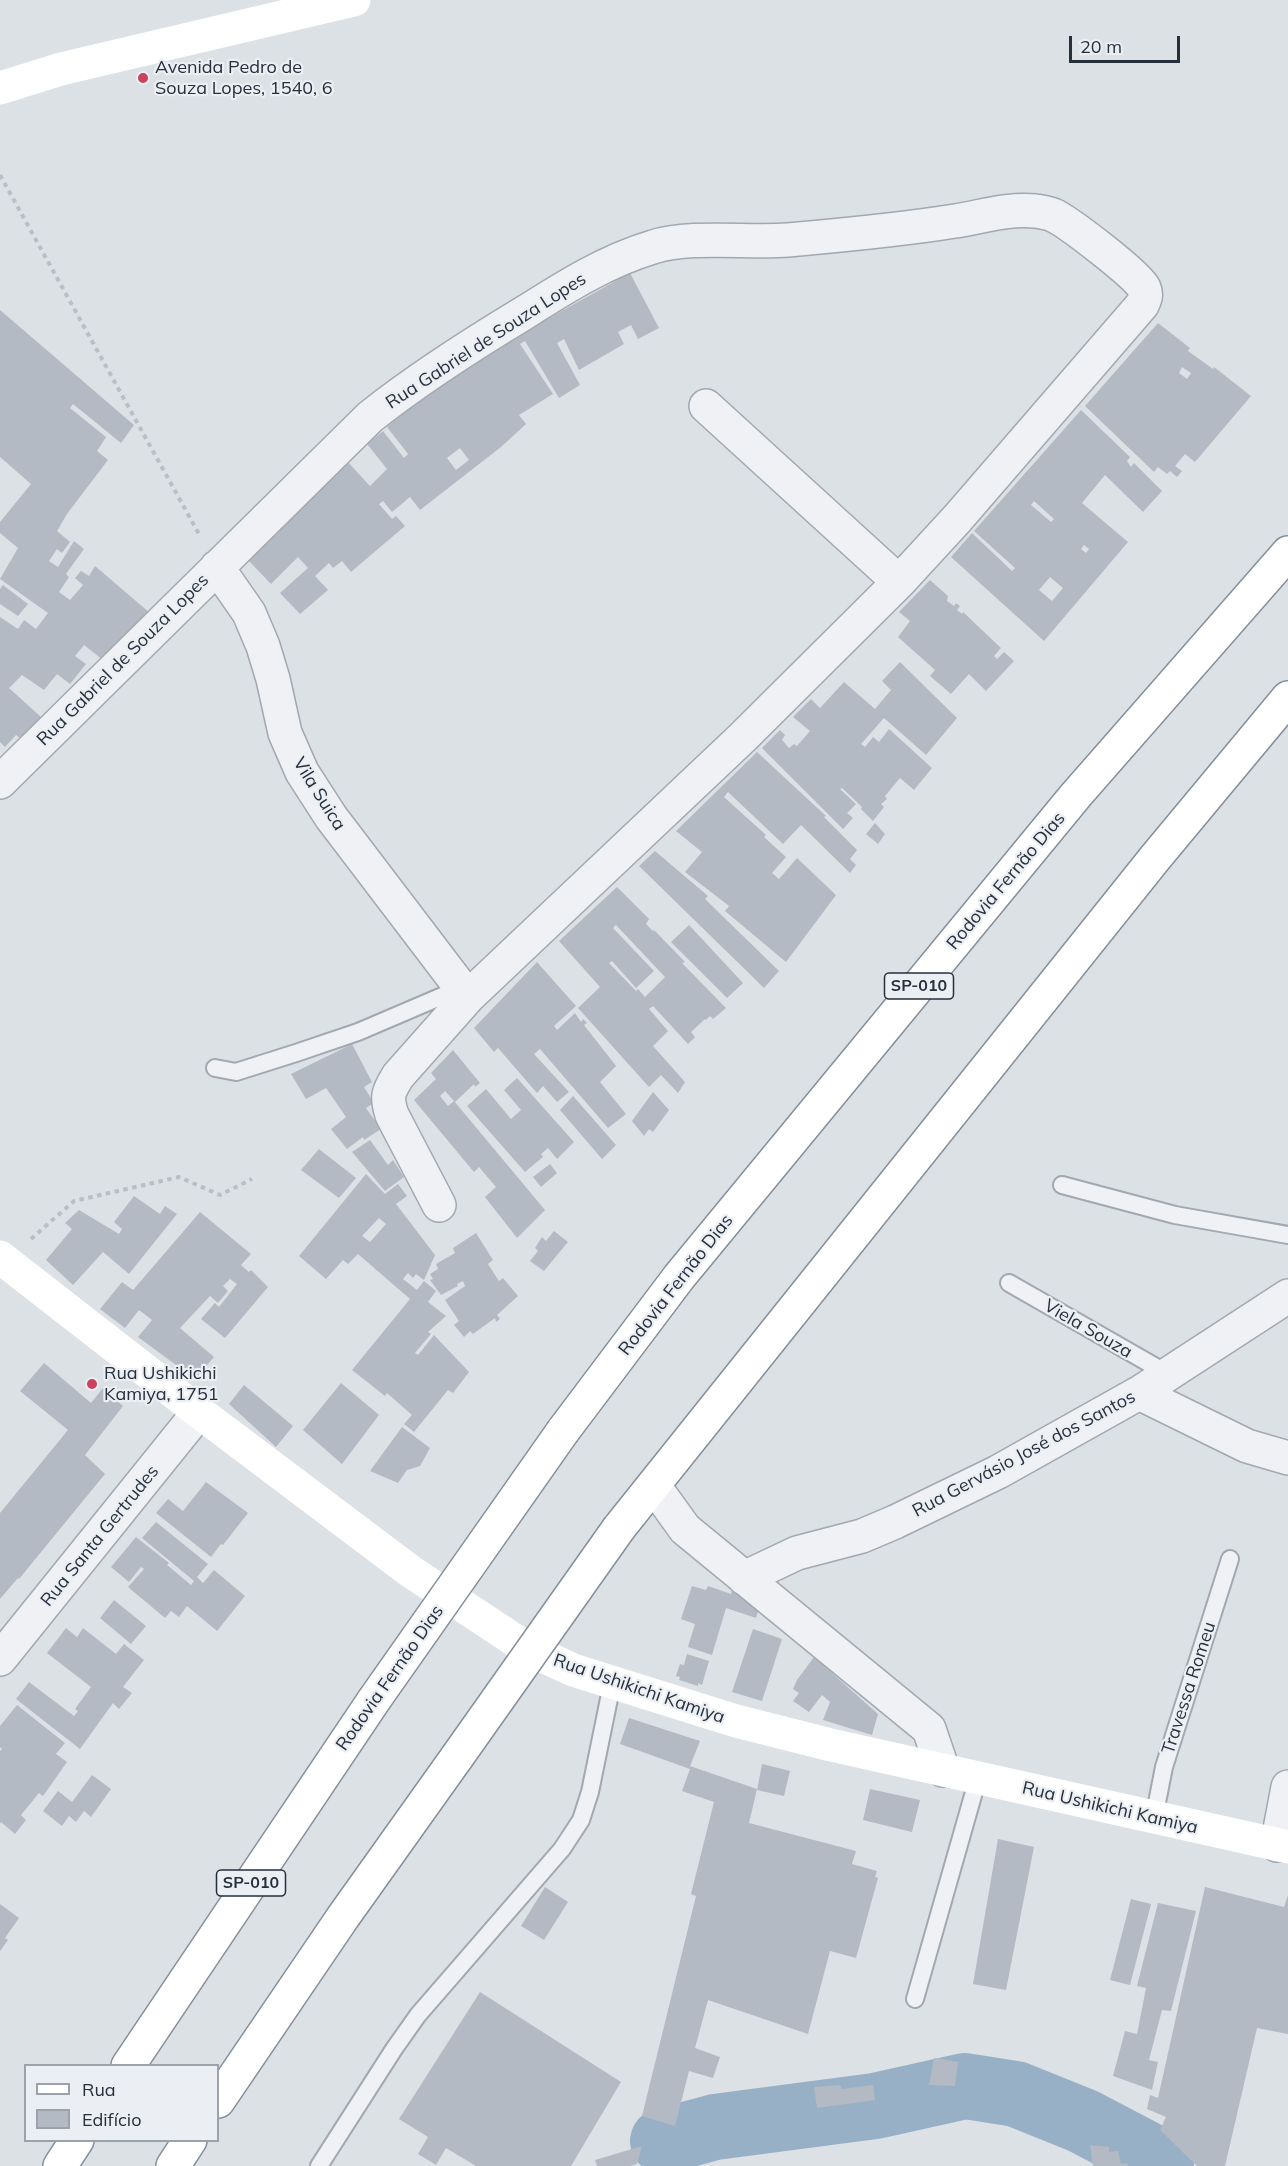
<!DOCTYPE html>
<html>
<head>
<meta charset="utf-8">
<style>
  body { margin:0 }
  #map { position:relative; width:1288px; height:2166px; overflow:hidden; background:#dce1e6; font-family:Mulish,sans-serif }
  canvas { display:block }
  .legend { position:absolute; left:24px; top:2064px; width:195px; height:78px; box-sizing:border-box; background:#ebeff4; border:2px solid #9ca2aa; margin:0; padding:8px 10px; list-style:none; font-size:18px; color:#262f3c }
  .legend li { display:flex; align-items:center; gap:12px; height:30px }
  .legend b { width:30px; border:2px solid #9ca2aa }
  .scale { position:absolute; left:1069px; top:36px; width:111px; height:27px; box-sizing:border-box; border:3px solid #262f3c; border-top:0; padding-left:8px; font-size:18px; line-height:21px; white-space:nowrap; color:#262f3c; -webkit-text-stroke:4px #ebeff4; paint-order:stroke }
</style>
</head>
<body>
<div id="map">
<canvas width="1288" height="2166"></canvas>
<ul class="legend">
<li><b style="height:8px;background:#fff"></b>Rua</li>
<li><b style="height:16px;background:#b4bac3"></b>Edifício</li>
</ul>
<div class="scale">20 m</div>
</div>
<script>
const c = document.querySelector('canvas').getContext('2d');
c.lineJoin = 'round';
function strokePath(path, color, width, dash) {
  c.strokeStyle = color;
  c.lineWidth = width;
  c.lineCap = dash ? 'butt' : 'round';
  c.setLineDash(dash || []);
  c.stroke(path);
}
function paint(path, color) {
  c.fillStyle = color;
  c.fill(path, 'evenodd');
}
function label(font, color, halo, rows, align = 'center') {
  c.font = font + ' Mulish,sans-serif';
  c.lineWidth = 4.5;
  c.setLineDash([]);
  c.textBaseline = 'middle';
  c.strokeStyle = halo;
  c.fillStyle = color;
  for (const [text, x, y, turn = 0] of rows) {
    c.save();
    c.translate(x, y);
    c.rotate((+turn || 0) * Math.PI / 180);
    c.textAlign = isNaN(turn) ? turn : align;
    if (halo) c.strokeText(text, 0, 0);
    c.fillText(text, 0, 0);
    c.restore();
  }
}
const river = new Path2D(`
  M663,2141L715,2127L875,2106L965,2086L1016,2094L1083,2121L1144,2153L1161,2166`);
const building = new Path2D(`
  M630,273L659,328L638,339L631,325L618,332L624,344L579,370L564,339L557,343L580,385L559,398L525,341L520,344L553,394L519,415L526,424L501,447L420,510L410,497L392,512L383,501L379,504L392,519L396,516L405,526L351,572L342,561L333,568L329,563L315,576L328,590L300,614L280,593L308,568L298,557L271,584L246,558L346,460L370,486L387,469L367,444L383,431L404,458L408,454L387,427L422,398L477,358ZM460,448L469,460L456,470L447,458Z
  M0,310L134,425L121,443L73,404L70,408L106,437L97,451L108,460L67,514L57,531L70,542L62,553L57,549L49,561L58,567L74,541L84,549L66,574L69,577L59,592L70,600L83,585L75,578L81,571L89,576L95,566L150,613L103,660L84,645L75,656L86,664L70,684L57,674L44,690L22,675L9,688L41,717L21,739L16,735L5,747L0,742V617L18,629L24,620L36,629L48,613L0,579L18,548L0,533V522L31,484L0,457Z
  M1158,323L1190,348L1188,351L1213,369L1214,367L1251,396L1195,462L1185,454L1175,466L1182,471L1177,477L1170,471L1167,474L1158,467L1154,472L1085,406ZM1182,367L1191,373L1187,379L1179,373Z
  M1081,410L1130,457L1127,461L1131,467L1134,463L1162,491L1143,512L1105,475L1082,503L1128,542L1044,641L951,557L972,533L1012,571L1015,568L974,531ZM1034,501L1054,519L1051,522L1031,505ZM1084,545L1089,549L1086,553L1081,549ZM1050,577L1063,588L1052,601L1039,590Z
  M930,580L948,596L947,601L954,606L956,603L960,606L957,610L962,614L963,612L1001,648L994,656L997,659L1004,652L1014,661L986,691L969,674L951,694L930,676L935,670L898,637L910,621L899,612Z
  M3,585L28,604L18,616L0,604V589Z
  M900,662L957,718L926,755L884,718L861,744L865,747L873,737L879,742L889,729L932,768L914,790L900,778L885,796L887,799L881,804L884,807L873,821L861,809L862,807L842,788L840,789L856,804L847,813L853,818L843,829L762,748L780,730L785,735L782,740L789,748L794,744L797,746L810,731L793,717L811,699L820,708L844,682L875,709L891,690L882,681Z
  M757,752L826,816L824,817L857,850L850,859L856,865L850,873L801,825L783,844L728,792L724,797L766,835L764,837L786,857L772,873L779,879L797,858L836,895L786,962L725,911L729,906L685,872L702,852L676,831Z
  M875,823L885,834L878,844L866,834Z
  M655,851L708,896L705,899L779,971L764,988L639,866Z
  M617,887L649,919L646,924L653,931L654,930L685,962L682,963L726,1008L713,1019L710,1016L706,1020L705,1019L691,1032L695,1037L688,1044L653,1006L649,1009L668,1031L653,1046L685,1082L678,1093L661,1075L649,1087L578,1008L600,987L559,941ZM616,925L665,977L645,997L638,989L636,991L609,963L612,961L636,988L654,971L613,928Z
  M689,925L743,983L727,998L671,942Z
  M537,962L576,1006L554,1026L557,1030L575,1013L581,1022L583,1019L587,1023L584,1025L616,1066L600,1082L626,1114L608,1128L540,1049L534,1054L569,1092L557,1102L543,1086L537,1093L498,1048L494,1052L474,1028Z
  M352,1044L372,1082L364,1087L374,1103L366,1108L381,1129L364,1140L363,1137L347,1149L331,1129L346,1117L326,1088L306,1099L291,1074Z
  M453,1050L480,1083L475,1087L474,1084L455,1102L445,1091L440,1096L448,1106L454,1101L545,1210L517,1238L485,1197L496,1187L479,1167L474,1172L414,1100L436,1079L431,1073Z
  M517,1078L574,1142L557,1159L548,1148L541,1154L543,1157L525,1172L467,1106L486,1089L511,1119L521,1110L504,1090Z
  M653,1092L669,1110L653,1132L649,1129L644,1136L632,1121Z
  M573,1096L616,1145L602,1159L560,1110Z
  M370,1140L388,1165L393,1160L404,1177L385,1191L352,1152Z
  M319,1149L356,1178L339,1198L301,1170Z
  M550,1164L557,1173L541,1187L533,1177Z
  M366,1174L385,1194L398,1184L407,1196L396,1204L435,1255L424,1280L416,1274L413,1278L408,1273L403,1279L417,1290L424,1281L436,1291L428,1302L446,1316L428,1332L431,1334L415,1353L418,1355L434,1335L469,1372L453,1393L448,1390L414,1432L404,1424L412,1415L387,1393L385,1396L352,1370L410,1299L358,1254L348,1264L343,1260L326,1279L299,1256ZM379,1218L386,1224L370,1242L362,1236Z
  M134,1196L160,1214L165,1206L177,1214L129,1274L103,1252L73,1285L46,1260L72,1229L65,1223L79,1210L119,1234L122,1229L114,1222Z
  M200,1212L251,1254L241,1265L249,1272L251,1270L268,1287L225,1338L201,1319L215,1303L219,1307L237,1284L230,1279L223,1286L228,1291L218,1303L210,1296L180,1328L214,1357L195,1379L138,1337L152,1320L139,1310L125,1328L100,1309L122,1282L133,1290Z
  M554,1231L568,1242L544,1271L530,1261L538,1251L535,1248L542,1237L546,1241Z
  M476,1233L493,1260L488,1264L499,1281L503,1278L518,1296L497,1315L500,1319L496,1322L495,1318L473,1334L470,1331L464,1337L454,1325L459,1321L445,1300L465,1286L463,1281L457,1284L458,1286L441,1295L430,1280L433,1279L430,1274L438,1269L436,1264L455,1253L453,1248Z
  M44,1363L91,1403L103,1388L123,1406L85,1455L105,1474L19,1579L18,1578L0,1599V1513L68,1430L20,1391Z
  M341,1383L379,1415L342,1464L303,1430Z
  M244,1385L293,1426L276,1447L229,1404Z
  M402,1427L430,1448L420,1466L407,1470L398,1483L370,1471Z
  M206,1482L248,1513L223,1545L221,1544L211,1557L156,1513L168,1499L183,1511Z
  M156,1522L208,1564L197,1577L203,1583L214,1570L245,1596L217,1631L187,1606L179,1617L171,1611L165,1618L128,1587L144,1569L141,1567L129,1582L111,1567L136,1537L169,1563L167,1565L191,1585L194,1581L142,1538Z
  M692,1586L706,1590L708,1586L731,1594L732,1590L742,1594L759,1608L756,1618L726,1608L712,1655L688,1647L695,1624L681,1619Z
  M114,1600L146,1626L131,1644L100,1618Z
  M66,1628L77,1637L83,1628L116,1654L124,1644L144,1660L123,1687L132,1693L119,1709L113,1703L80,1749L16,1699L29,1682L74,1716L78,1711L75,1709L91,1687L47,1653Z
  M753,1629L782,1639L762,1701L732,1692Z
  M687,1654L709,1661L702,1685L698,1683V1686L679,1680L680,1677L676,1676L680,1664L684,1665Z
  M814,1657L878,1714L872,1735L823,1720L830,1702L822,1695L809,1712L793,1701L799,1693L793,1689L797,1680Z
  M17,1705L65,1743L56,1754L67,1762L43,1796L39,1793L21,1815L26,1820L15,1834L1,1822L0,1824V1751L2,1749L0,1747V1726Z
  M629,1718L700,1741L690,1766L757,1789L749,1823L856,1851L852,1864L877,1871L875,1877L878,1878L856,1958L830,1951L808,2034L708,2000L695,2048L720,2057L713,2078L689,2071L675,2126L642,2116L696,1896L691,1894L714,1802L682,1791L690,1769L620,1744Z
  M762,1764L790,1771L784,1796L757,1790Z
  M92,1775L111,1789L91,1817L84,1811L76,1822L69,1816L62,1826L43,1811L58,1791L72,1802Z
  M870,1789L920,1800L912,1832L863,1820Z
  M998,1839L1034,1847L1006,1990L973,1984Z
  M545,1887L568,1902L544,1940L521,1926Z
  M1205,1887L1284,1907L1288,1895V2034L1257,2028L1225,2166H1197L1160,2130L1166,2117L1147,2109L1150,2095L1158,2098Z
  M1131,1899L1151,1904L1130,1985L1110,1980Z
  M1158,1903L1196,1911L1171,2011L1162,2010L1149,2060L1158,2062L1152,2090L1113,2076L1125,2031L1137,2034L1146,1988L1137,1986Z
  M0,1904L19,1918L5,1938L8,1940L0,1951Z
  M480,1992L621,2082L571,2166H476L446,2148L436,2165L418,2154L428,2137L399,2119Z
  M934,2058L958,2062L955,2086L929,2085Z
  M840,2085L842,2089L873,2085L875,2100L817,2108L814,2087Z
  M1090,2145L1109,2147V2152L1118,2151L1121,2164L1127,2163L1128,2166H1093Z
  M642,2146L637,2164L630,2166H597L595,2160Z`);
const path = new Path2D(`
  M0,175L200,536
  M31,1239L74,1201L179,1177L220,1195L252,1179`);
const service = new Path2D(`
  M215,1068L236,1072L296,1053L358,1032L461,988
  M1062,1185L1175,1215L1288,1235
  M1009,1283L1168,1374
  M1154,1818L1164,1767L1230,1559
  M915,1999L978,1778
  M319,2166L394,2049L418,2015L562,1849L581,1820L590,1792L612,1684`);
const minor = new Path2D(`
  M706,406L899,582
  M217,567L249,613L263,646L273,679L285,733L302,772L331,817L468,997
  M0,782L370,417C419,378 471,345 524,313C565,287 606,261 653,247C690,235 747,243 788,240C844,235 900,230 955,221C981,217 1009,208 1035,211C1041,212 1048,213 1053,215C1067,221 1139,276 1144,288C1147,295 1145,299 1142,305L957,519L899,582L742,738L468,997L398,1076C388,1092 386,1097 392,1115L439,1205
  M1139,1393L1247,1446L1288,1458
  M654,1486L685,1529L929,1729L943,1770
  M744,1578L797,1553L862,1536L895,1522L998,1472L1139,1393L1288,1296
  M0,1659L199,1412
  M1277,1845L1288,1787`);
const secondary = new Path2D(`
  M0,88L61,69L354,0
  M0,1257L199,1412L410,1571L528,1649L573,1670L736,1721L831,1745L1288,1847`);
const motorway = new Path2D(`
  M563,1431L679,1277L1076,795L1288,553
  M619,1528L1155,858L1288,698
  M128,2066L374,1700
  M218,2101L343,1917L457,1757
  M60,2166L77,2140
  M173,2166L190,2140`);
const motorwayBridge = new Path2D(`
  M374,1700L563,1431
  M457,1757L619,1528`);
const markers = [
  [143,78,6,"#ca425d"],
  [92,1384,6,"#ca425d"]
];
const shields = [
  [919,986,69],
  [251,1883,69]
];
const shieldNames = [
  ["SP-010",919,986],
  ["SP-010",251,1883]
];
const poiNames = [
  ["Avenida Pedro de",155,68],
  ["Souza Lopes, 1540, 6",155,89],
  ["Rua Ushikichi",104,1374],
  ["Kamiya, 1751",104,1395]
];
const streetNames = [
  ["Rua Gabriel de Souza Lopes",486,341,-33],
  ["Rua Gabriel de Souza Lopes",123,660,-45],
  ["Vila Suica",319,794,58],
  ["Rodovia Fernão Dias",1006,881,-50],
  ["Rodovia Fernão Dias",676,1285,-52],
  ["Viela Souza",1088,1329,30],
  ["Rua Gervásio José dos Santos",1024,1454,-28],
  ["Rua Santa Gertrudes",100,1536,-51],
  ["Rodovia Fernão Dias",390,1678,-55],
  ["Travessa Romeu",1189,1688,-72],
  ["Rua Ushikichi Kamiya",639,1689,19],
  ["Rua Ushikichi Kamiya",1110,1808,13]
];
strokePath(river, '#98b0c6', 66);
paint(building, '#b4bac3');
strokePath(service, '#a2a8b0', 20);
strokePath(minor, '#a2a8b0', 36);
strokePath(motorway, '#848f9c', 36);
strokePath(path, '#bbbfc5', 4, [4.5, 4.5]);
strokePath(service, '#eff1f5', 16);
strokePath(minor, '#eff1f5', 33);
strokePath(secondary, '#fff', 33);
strokePath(motorway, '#fff', 33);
strokePath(motorwayBridge, '#848f9c', 36, []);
strokePath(motorwayBridge, '#fff', 33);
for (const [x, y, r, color] of markers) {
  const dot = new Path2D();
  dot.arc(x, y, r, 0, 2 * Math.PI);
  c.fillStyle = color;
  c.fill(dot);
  strokePath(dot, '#ebeff4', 2);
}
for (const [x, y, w] of shields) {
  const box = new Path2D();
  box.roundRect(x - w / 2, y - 13, w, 26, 4.5);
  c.fillStyle = '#ebeff4';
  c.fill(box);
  strokePath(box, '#262f3c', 1.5);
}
label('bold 16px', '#262f3c', null, shieldNames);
label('18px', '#262f3c', '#ebeff4', poiNames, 'left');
label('18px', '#262f3c', '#ebeff4', streetNames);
</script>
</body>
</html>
